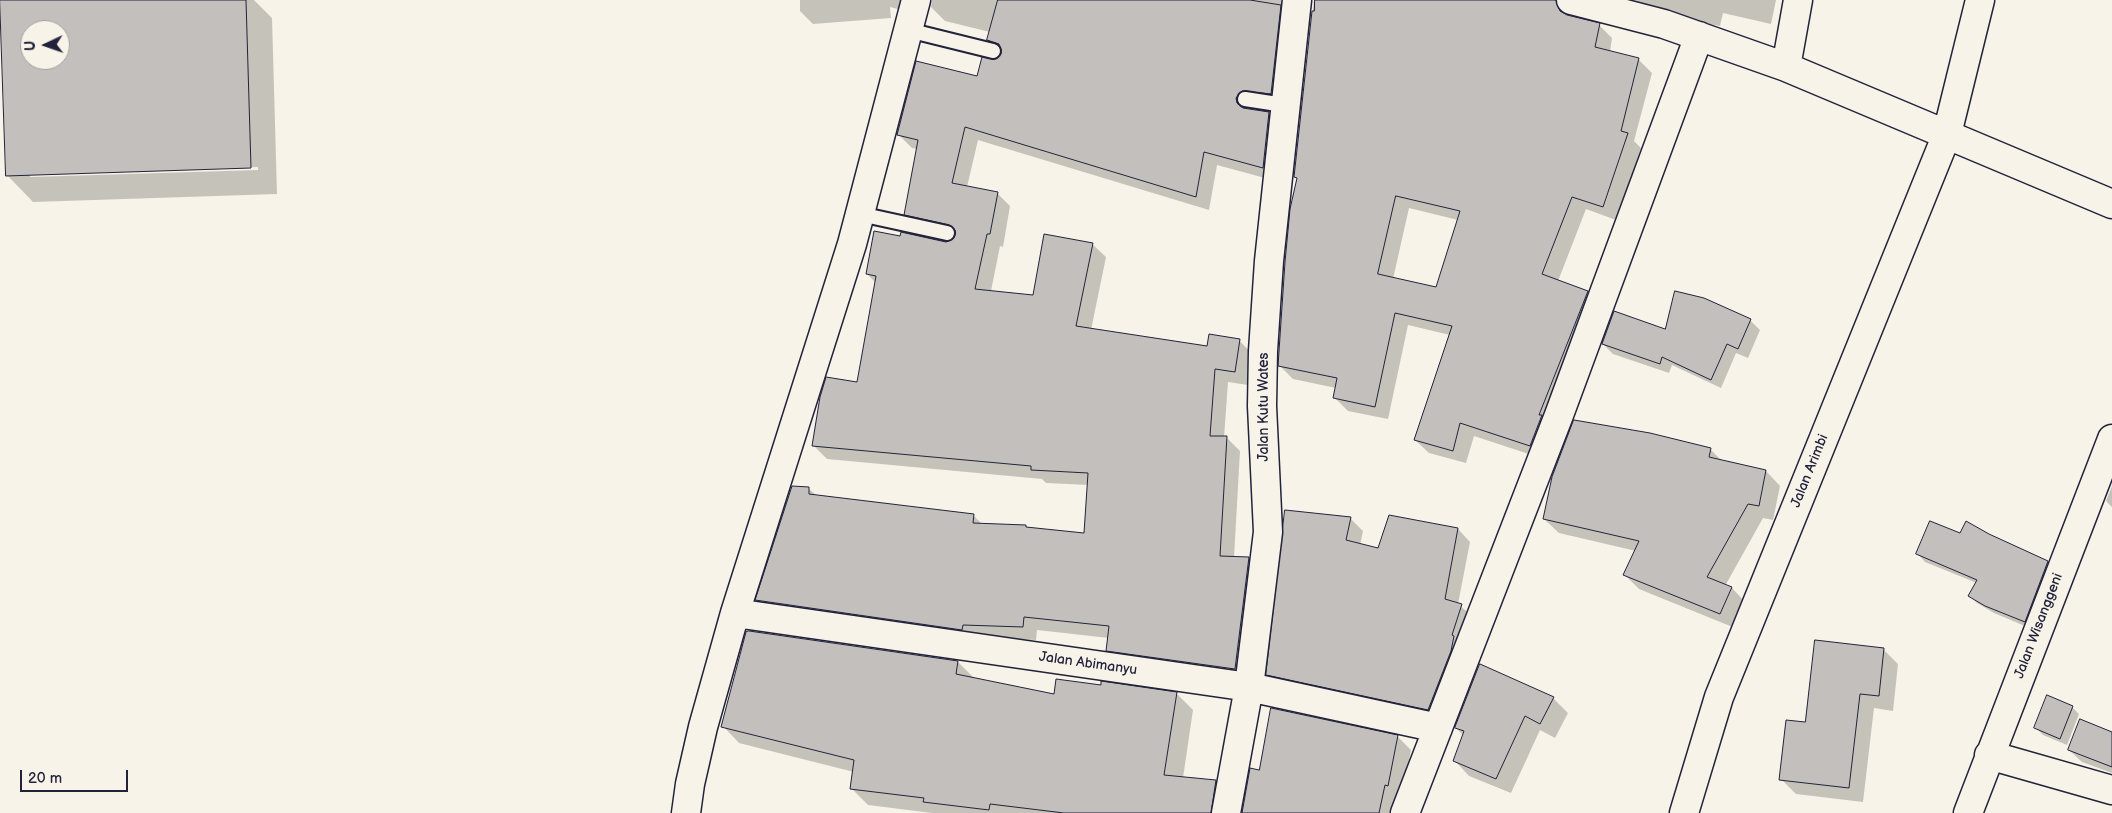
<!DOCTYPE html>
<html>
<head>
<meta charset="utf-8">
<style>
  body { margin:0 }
  #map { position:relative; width:2112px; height:813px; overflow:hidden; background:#f7f3e8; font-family:"Balsamiq Sans",sans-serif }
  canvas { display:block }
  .north { position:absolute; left:20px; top:20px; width:50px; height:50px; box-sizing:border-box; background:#f7f3e8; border:1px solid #a29fa3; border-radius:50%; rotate:267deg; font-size:14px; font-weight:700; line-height:20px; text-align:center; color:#22223b }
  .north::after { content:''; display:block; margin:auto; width:18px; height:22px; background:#22223b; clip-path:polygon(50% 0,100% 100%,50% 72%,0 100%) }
  .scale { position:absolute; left:20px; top:770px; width:108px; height:22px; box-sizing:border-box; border:2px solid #22223b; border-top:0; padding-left:6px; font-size:15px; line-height:18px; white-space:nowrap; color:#22223b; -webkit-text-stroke:4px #f7f3e8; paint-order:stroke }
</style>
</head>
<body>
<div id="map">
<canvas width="2112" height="813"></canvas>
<div class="north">U</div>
<div class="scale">20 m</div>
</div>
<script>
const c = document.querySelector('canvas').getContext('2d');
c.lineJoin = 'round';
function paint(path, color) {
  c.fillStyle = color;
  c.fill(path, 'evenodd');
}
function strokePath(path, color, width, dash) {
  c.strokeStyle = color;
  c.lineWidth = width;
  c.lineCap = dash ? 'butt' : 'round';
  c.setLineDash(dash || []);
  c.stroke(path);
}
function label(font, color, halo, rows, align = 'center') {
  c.font = font + ' "Balsamiq Sans",sans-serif';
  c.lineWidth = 4;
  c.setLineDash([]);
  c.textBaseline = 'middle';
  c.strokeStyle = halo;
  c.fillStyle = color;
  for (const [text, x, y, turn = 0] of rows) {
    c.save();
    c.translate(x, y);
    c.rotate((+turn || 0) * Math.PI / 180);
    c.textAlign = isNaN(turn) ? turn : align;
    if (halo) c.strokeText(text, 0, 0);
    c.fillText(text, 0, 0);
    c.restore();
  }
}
const shadow = new Path2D(`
  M1,0H254L272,18L277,194L33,202L7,175ZM30,30H60V60H30ZM258,167V170L30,177V174Z
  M800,0H922L913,13L890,7L891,18L813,24L800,11Z
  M932,0H1303L1284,107L1255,104L1250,110L1269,113L1282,126L1276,181L1217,165L1209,210L978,140L967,187L997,193L1010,206L1003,247L1000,246L991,291L1034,296L1092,244L1106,257L1091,330L1208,347L1239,340L1252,354L1248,385L1228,382L1224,438H1227L1240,451L1234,558H1249L1262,572L1248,682L1120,664L1107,650L1109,638L1037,630L1036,640L976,638L770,613L757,600L809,489L817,496L974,516L983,525L1026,526L1029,529L1085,535L1089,485L1046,483L1042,479L827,459L814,446L858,383L876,283L867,274L954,240L956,236L918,228L905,214L917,149L912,148L898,134L978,78L1002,54L988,40L990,32L945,21L931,7Z
  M1314,0H1517L1557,9L1566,16L1599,25L1612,38L1610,52L1639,60L1652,73L1634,141L1641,148L1616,220L1586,209L1558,281L1588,292L1601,305L1544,459L1474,436L1466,463L1429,453L1415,440L1450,335L1408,325L1388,419L1348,411L1334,397L1336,388L1293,379L1280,366L1298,179L1295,176ZM1409,208L1458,220L1437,289L1393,279Z
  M1614,0H1776L1771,24L1723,13L1720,26L1621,7Z
  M1704,300L1750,320L1760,330L1748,358L1736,353L1721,388L1672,365L1669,373L1613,354L1603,344L1666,331Z
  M1710,449L1722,461L1766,471L1780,486L1773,520L1763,518L1725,586L1732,588L1746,603L1735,628L1639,589L1624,574L1636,551L1559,533L1544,519Z
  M2112,486V507L2106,501Z
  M1350,518L1363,531L1360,545L1379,550L1458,529L1470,542L1458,604L1473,617L1441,722L1280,687L1268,674Z
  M1961,534L1988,535L2048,562L2055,569L2032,629L1994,613L1977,603L1970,596L1977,583L1925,562L1918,554Z
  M1883,649L1898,664L1893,711L1874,708L1863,802L1796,794L1781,779L1806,724Z
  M958,662L975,679L1055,695L1102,686V683L1177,694L1193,710L1183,778L1216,781L1232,798L1229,813H932L868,805L851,788L854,772L739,743L723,726Z
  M1553,698L1568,713L1555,738L1540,730L1511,793L1469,776L1455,761L1464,736L1456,728Z
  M2072,707L2079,714L2067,745L2043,735L2036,728Z
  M2112,733V773L2082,762L2069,750Z
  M1398,737L1411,750L1401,798L1394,813H1243L1260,771Z`);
const building = new Path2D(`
  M0,0H246L251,168L6,176ZM30,30H60V60H30Z
  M998,0H1250L1281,5L1271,94L1242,91L1236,98L1237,103L1243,108L1269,112L1263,168L1204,152L1196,197L965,127L952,183L998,192L990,234H987L975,289L1033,295L1044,234L1093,243L1076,326L1207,346L1209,334L1240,339L1235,372L1215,369L1210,436H1227L1220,556L1249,557L1235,669L1106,651L1109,626L1024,617L1023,627L963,625L962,630L755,600L792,486L809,487V494L974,514L973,523L1026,525V527L1084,533L1088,473L1031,470V466L812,446L820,397L826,377L857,382L876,276L866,274L874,231L900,236L901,232L946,242L953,239L955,235V230L949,225L904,215L918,140L897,135L916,61L977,76L982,57L995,59L1001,54L999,44L987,40Z
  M1315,0H1556L1560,11L1567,15L1600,23L1595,47L1639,58L1621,131L1628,133L1603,207L1572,197L1542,274L1588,291L1539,415H1542L1530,446L1460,423L1453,451L1414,440L1452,326L1395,313L1375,407L1333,398L1337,378L1278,366L1285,262L1290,209L1297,178L1294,177L1312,11H1314ZM1396,196L1460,211L1436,287L1378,274Z
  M1675,291L1704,298L1751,319L1738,349L1727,344L1711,380L1662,357L1660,364L1602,344L1614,311L1665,329Z
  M1574,420L1650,433L1711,448L1709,457L1766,470L1759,506L1748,504L1707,577L1732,587L1720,614L1623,575L1639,541L1543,519L1552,477Z
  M1285,510L1351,517L1346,540L1378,548L1389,515L1458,528L1445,599L1462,604L1452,635L1454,636L1451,651L1428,710L1266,675Z
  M1930,521L1960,533L1966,521L1989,534L2048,561L2025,622L1985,606L1968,596L1977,580L1916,554Z
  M749,631L958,661L956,674L1054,694L1056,679L1101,685V681L1177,692L1164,775L1216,780L1211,813H1064L990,804L989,810L923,802L924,798L850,789L854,760L721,727L746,632Z
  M1815,640L1884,648L1879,696L1860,694L1849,788L1779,780L1786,720L1805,722Z
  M1480,664L1554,697L1540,724L1525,716L1496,779L1453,761L1464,731L1455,728Z
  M2047,695L2073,706L2060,739L2034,728Z
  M1271,708L1398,735L1388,786L1385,785L1379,813H1242L1250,768L1259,770Z
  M2080,719L2112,732V767L2068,750Z`);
const lane = new Path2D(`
  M908,30L993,51
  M1245,99L1284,105
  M860,214L947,233`);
const street = new Path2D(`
  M1571,0L1664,24L1786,67L2112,204
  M1786,67L1798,0
  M735,613L1249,687L1438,728
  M1989,755L2112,790
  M686,813L690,784L703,727L735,613L852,244L916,0
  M1226,813L1249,687L1268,532L1262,406L1263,351L1269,261L1297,0
  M1405,813L1559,415L1699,36
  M1684,813L1719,697L1947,134L1980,0
  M1968,813L2112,439`);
const streetNames = [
  ["Jalan Kutu Wates",1264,407,-90],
  ["Jalan Arimbi",1810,471,-68],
  ["Jalan Wisanggeni",2039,626,-69],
  ["Jalan Abimanyu",1088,664,8]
];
paint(shadow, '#0003');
paint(building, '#c2bfbd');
strokePath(building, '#22223b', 1);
strokePath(lane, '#22223b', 18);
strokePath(street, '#22223b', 31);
strokePath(lane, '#f7f3e8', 14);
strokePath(street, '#f7f3e8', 28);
label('14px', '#22223b', '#f7f3e8', streetNames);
</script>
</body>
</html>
